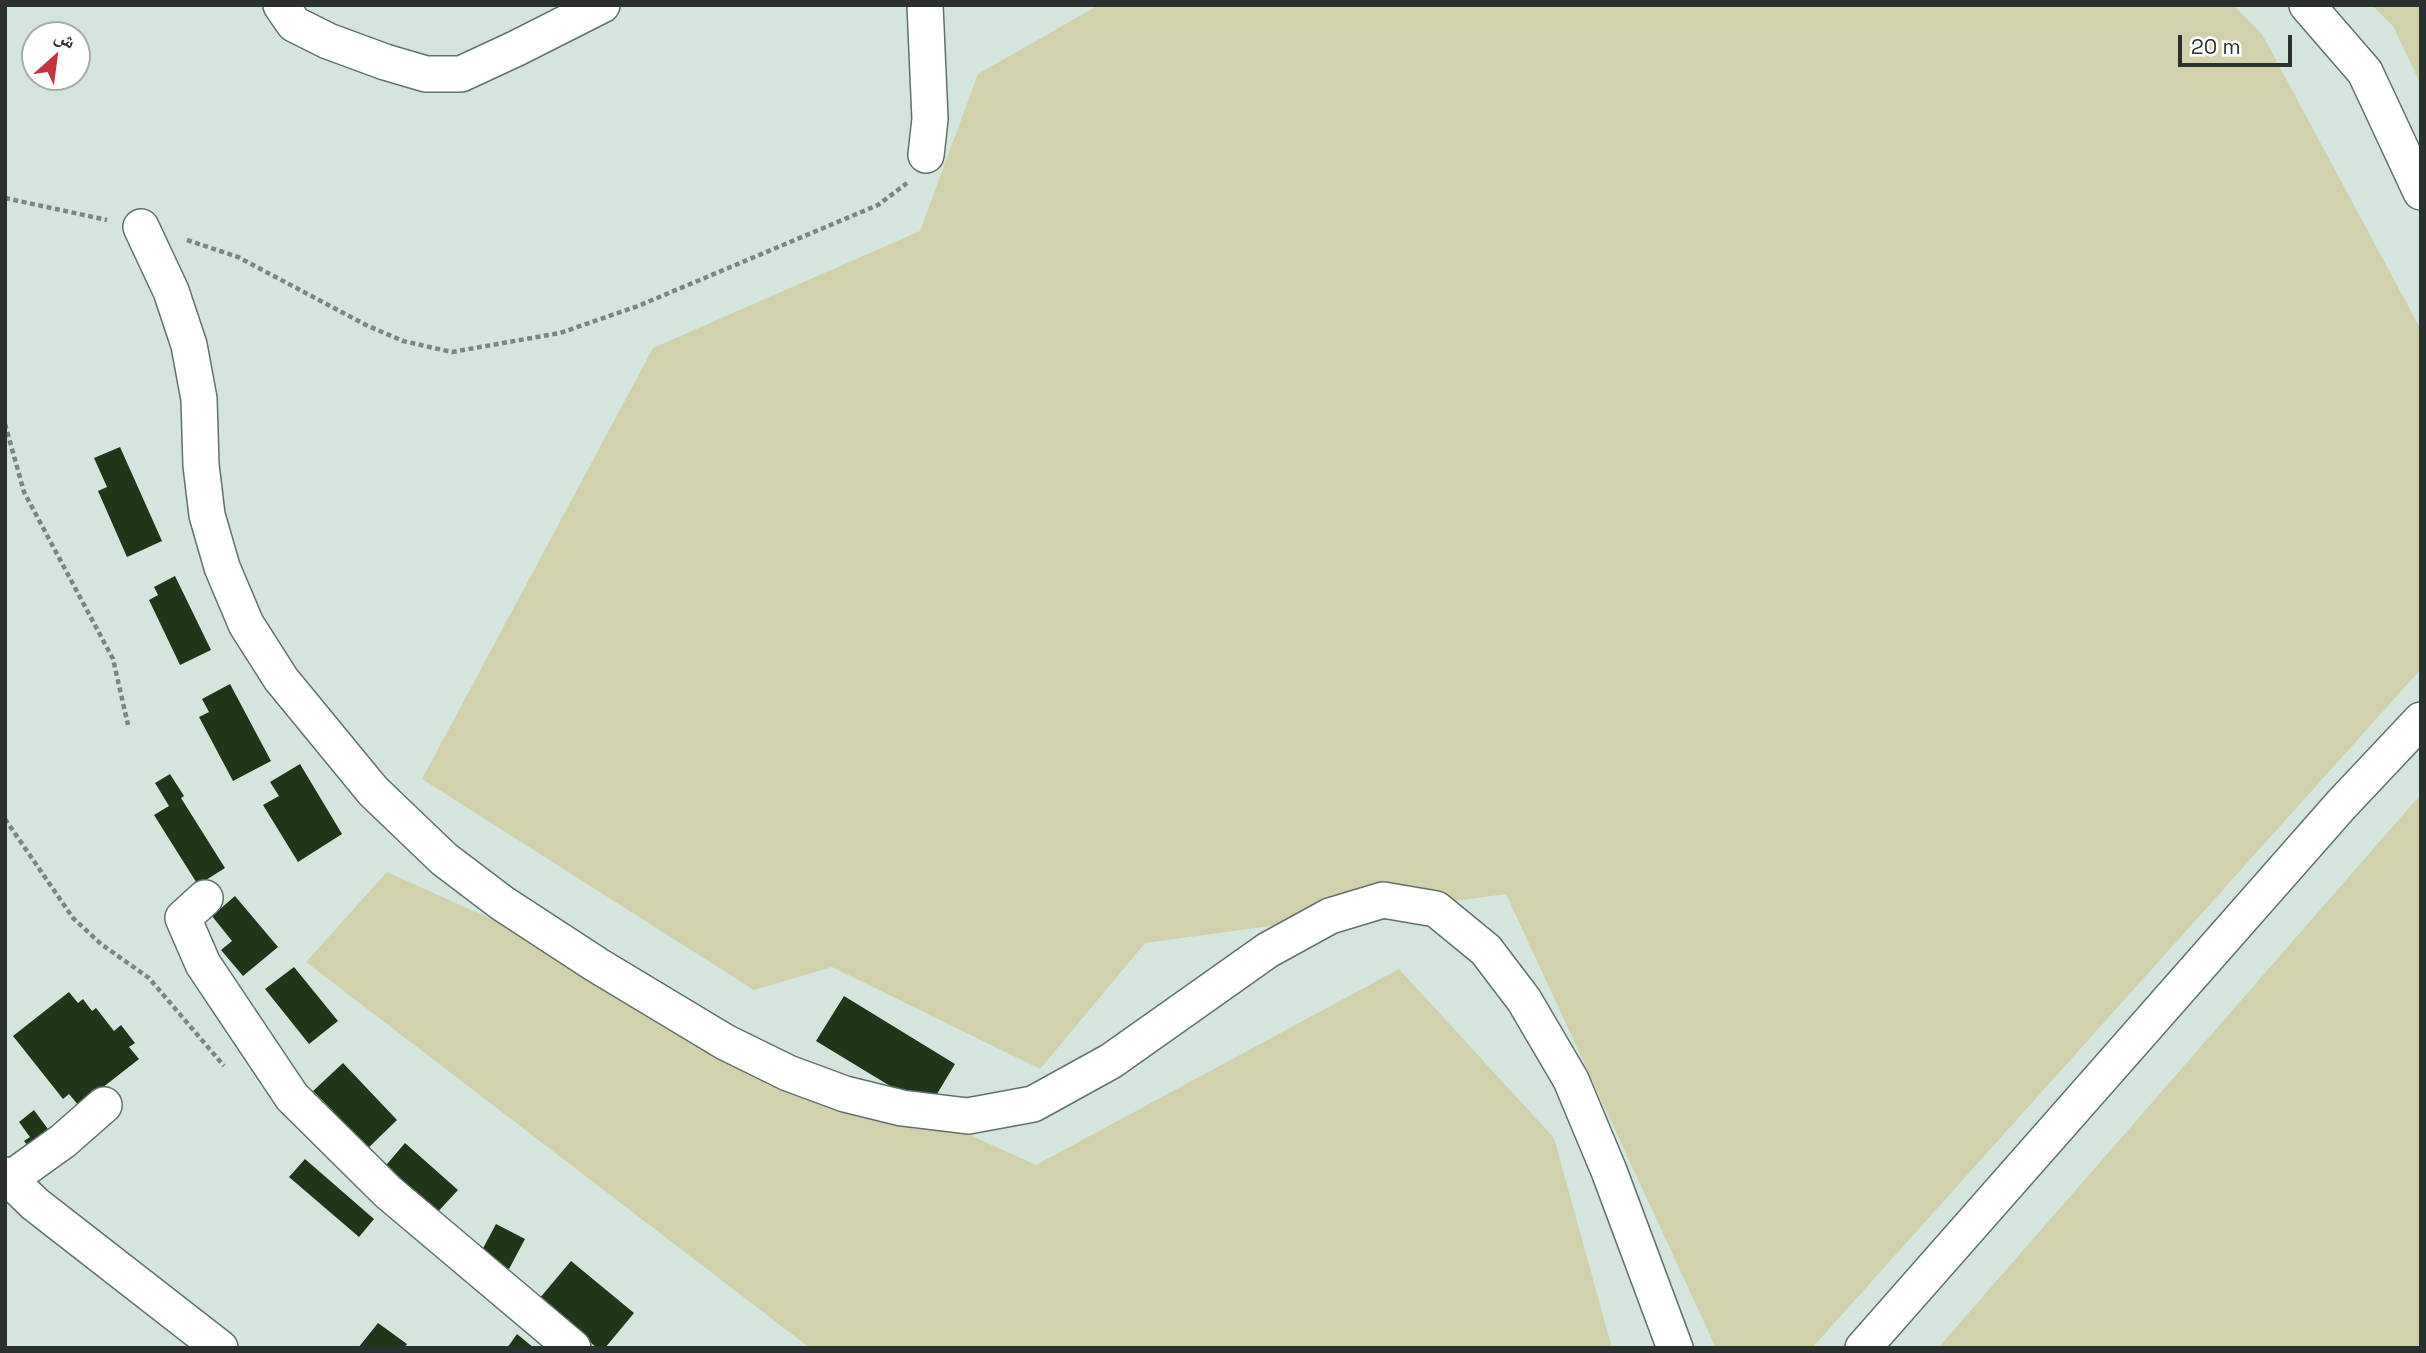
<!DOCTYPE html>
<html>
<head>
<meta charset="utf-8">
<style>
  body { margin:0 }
  #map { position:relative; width:2426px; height:1353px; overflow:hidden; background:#d3e5dd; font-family:"Space Grotesk","Noto Naskh Arabic",sans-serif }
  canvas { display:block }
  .frame { position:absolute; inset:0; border:7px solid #29302d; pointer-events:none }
  .north { position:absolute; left:21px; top:21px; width:70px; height:70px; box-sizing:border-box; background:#fff; border:2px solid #a9acab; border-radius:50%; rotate:28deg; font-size:19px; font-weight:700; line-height:28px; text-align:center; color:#29302d }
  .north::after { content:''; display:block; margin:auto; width:24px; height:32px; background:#c53540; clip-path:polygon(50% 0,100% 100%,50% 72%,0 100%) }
  .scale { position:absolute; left:2178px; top:35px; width:114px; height:32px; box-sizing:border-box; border:4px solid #29302d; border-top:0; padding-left:9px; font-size:21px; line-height:24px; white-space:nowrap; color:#29302d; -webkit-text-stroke:5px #fff; paint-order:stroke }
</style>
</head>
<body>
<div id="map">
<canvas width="2426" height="1353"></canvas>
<div class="frame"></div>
<div class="north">ش</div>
<div class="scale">20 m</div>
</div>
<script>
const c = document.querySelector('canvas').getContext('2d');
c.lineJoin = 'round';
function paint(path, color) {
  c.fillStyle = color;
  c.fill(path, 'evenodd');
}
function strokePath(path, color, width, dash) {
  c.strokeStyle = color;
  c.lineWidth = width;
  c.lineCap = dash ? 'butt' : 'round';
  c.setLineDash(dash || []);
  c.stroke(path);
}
const green = new Path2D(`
  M1099,5H2233L2262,34L2421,330V669L1812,1348H1716L1506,894L1145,943L1040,1069L832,967L754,990L422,779L653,348L920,231L978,74Z
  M2372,5H2421V85L2393,26Z
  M2421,794V1348H1938Z
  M387,872L1036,1165L1399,969L1554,1138L1612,1348H810L306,962Z`);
const building = new Path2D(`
  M120,447L162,541L127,557L98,491L107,487L94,458Z
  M175,576L211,650L180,665L149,600L158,595L154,587Z
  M230,684L271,761L233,781L199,717L209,712L202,699Z
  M300,764L342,834L298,862L263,805L279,796L270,782Z
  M170,774L184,796L181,798L225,868L198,885L154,815L169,806L155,783Z
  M235,896L278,947L243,976L221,950L232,941L212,916Z
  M294,967L338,1021L309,1044L265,989Z
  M69,992L78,1003L83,999L92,1011L96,1008L114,1031L121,1025L135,1043L129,1047L139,1059L79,1106L69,1094L63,1099L13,1036Z
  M844,996L955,1064L928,1109L816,1041Z
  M343,1063L397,1120L362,1154L327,1117L333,1111L313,1091Z
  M34,1110L53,1136L32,1151L24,1141L30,1137L19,1122Z
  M405,1143L458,1190L434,1216L382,1170Z
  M305,1159L374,1219L359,1237L289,1177Z
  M496,1224L525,1239L509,1269L480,1254Z
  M571,1261L634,1313L605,1348H597L539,1299Z
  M378,1323L407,1344L404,1348H358Z
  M517,1334L534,1348H507Z`);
const path = new Path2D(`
  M5,198L107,220
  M187,240L238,257L366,325L403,341L452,352L560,333L638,306L878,205L907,183
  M5,424L24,492L113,659L128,725
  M5,819L73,918L101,944L149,978L224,1066`);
const street = new Path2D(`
  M281,5L294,24L328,41L385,62L426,74H461L517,48L602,5
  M925,5L930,119L926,155
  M2307,5L2365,72L2421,192
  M141,227L171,291L189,345L199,399L201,465L207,515L222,567L246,624L281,679L373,791L444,859L502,903L597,965L725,1042L788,1073L845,1094L902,1108L968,1116L1033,1104L1111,1061L1268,950L1330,916L1383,900L1436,909L1486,950L1524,1000L1571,1080L1609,1171L1675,1348
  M205,898L183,918L203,964L292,1097L388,1192L573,1348
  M5,1175L35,1204L220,1348
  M10,1179L63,1141L104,1105
  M1863,1348L2341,805L2421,720`);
paint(green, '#d1d2ab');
paint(building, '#203618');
strokePath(street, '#61716a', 38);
strokePath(path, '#7a8781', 4.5, [5, 3.5]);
strokePath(street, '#fff', 35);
</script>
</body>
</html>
